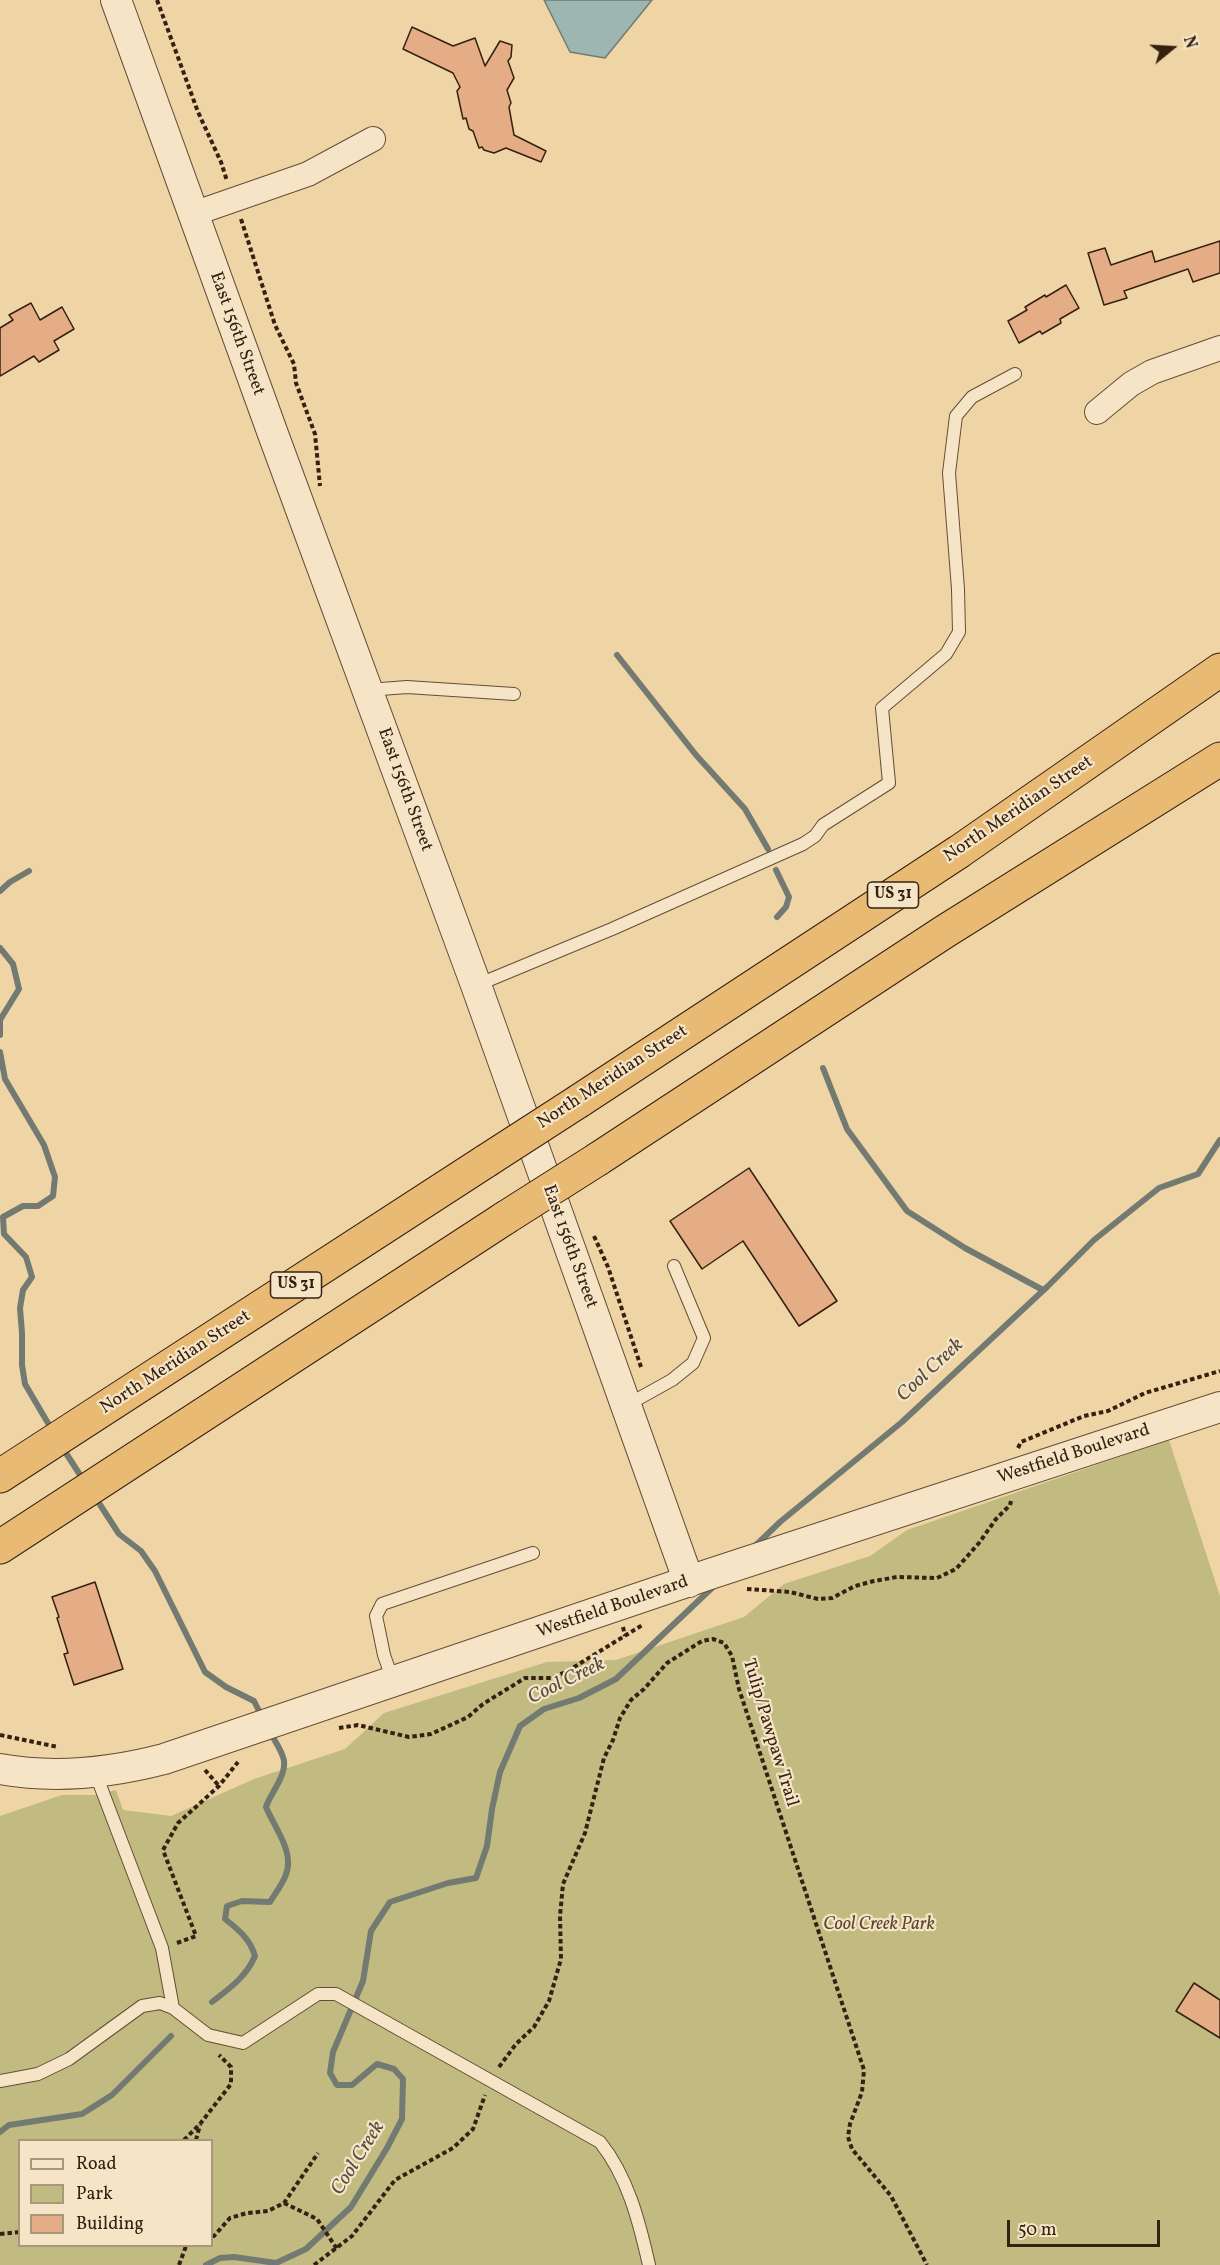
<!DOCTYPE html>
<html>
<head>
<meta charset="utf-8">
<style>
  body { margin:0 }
  #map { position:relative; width:1220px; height:2265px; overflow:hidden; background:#efd5a6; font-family:Vollkorn,serif }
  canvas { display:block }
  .legend { position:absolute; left:18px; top:2139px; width:195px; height:108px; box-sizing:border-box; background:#f5e4c5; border:2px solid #a8967d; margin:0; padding:8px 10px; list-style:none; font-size:18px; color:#352012 }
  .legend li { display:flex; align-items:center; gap:12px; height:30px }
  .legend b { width:30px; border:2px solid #a8967d }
  .north { position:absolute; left:1142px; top:18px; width:60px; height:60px; -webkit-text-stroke:4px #f5e4c5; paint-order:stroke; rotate:72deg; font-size:16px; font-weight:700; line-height:24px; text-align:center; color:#352012 }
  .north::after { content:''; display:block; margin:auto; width:21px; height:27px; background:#352012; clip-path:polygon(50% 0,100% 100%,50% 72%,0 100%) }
  .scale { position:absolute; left:1007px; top:2220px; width:153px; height:27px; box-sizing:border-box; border:3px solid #352012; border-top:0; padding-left:8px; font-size:18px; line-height:21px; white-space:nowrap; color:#352012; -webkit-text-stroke:4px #f5e4c5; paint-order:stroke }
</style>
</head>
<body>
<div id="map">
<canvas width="1220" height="2265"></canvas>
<ul class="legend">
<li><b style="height:8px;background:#f5e4c5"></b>Road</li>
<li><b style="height:16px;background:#c1bb82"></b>Park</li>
<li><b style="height:16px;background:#e5ad86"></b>Building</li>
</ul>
<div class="north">N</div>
<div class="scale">50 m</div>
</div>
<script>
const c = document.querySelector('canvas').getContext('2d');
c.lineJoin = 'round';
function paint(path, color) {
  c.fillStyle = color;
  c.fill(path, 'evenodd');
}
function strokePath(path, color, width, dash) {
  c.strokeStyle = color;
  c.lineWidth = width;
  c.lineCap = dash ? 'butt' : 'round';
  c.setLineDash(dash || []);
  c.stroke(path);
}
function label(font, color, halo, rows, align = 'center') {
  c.font = font + ' Vollkorn,serif';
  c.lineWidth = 4.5;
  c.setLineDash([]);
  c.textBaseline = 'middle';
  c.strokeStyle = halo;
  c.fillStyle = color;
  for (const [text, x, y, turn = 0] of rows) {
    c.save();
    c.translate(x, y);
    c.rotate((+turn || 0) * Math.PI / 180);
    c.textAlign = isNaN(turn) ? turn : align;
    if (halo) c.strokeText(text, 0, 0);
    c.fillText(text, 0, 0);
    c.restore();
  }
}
const green = new Path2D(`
  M1169,1440L1220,1596V2265H0V1816L62,1795H96L116,1790L123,1810L171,1816L254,1779L345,1749L384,1713L547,1662L616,1660L744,1617L784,1584L870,1556L907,1530ZM20,2140H212V2246H20Z`);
const water = new Path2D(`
  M544,0H652L605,58L570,52Z`);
const stream = new Path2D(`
  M617,655L696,755L745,809L768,849
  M776,870L789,897L786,907L777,917
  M0,891L10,882L29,871
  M0,948L13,964L19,989L0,1020V1035
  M0,1052L5,1079L44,1145L55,1177L53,1196L38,1206H23L3,1217L4,1234L26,1257L32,1277L23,1290L20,1308L22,1333V1365L25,1384L52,1430
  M823,1068L847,1129L907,1211L965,1248L1043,1290
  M62,1447L84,1481
  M95,1497L119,1534L141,1551L155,1571L205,1672L226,1687L254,1701L262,1717
  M754,1547L780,1522L902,1422L1048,1286L1094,1240L1159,1188L1198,1174L1220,1140
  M212,2002C230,1988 246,1977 255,1956C250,1939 239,1930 225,1919L227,1906L242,1901L270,1902C275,1894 281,1886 285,1877C296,1853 275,1829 266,1807C271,1792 289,1773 283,1757C280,1748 274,1739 269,1731
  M0,2132L9,2125L82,2114L112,2095L171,2036
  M206,2265L220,2258L234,2257L276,2263L306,2249L351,2207L387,2148L402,2119L403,2079L394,2069L377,2064L352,2085H337L330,2073L333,2052L363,1981L371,1931L390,1902L448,1883L476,1878L487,1846L492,1809L500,1772L520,1726L544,1709L579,1698L616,1679L714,1586`);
const building = new Path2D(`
  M412,27L453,46L475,38L485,66L500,41L512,45L511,57L508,61L514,78L507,90L511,103L509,107L514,135L546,151L541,162L506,148L494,153L484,150L482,147L479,148L473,131L469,129L466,118L463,119L457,91L460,87L453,73L403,49Z
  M1220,241V273L1193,282L1188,269L1124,291L1127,298L1104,305L1088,253L1105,248L1111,265L1152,251L1155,262Z
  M1066,285L1079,308L1060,319L1061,323L1042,334L1040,331L1019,343L1008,321L1027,310L1025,307L1045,295L1046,297Z
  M31,303L40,320L62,307L74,329L54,341L59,350L39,362L34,356L0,376V328L13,320L9,315Z
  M749,1168L837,1301L799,1326L743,1241L702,1269L670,1221Z
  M95,1582L123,1669L74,1685L64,1654L68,1653L57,1618L59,1617L52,1597Z
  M1194,1983L1220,2000V2038L1176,2011Z`);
const path = new Path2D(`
  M157,0L198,112L221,162L227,181
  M241,219L275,325L294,364L296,383L315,434L320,486
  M594,1236L608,1267L641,1367
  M1018,1448L1021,1442L1084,1416L1108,1411L1145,1393L1220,1371
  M747,1589L790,1592L818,1599L832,1598L855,1586L874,1581L897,1577L937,1578L956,1569L979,1543L996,1519L1010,1505L1011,1501
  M623,1627L625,1636
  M339,1728L358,1725L409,1737L431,1734L468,1717L483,1704L525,1678H551L566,1672L644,1624
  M0,1735L58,1747
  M205,1770L219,1786
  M177,1943L196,1936L163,1850L178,1823L219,1786L238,1762
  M499,2067L516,2044L534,2027L549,2001L561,1959L560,1916L563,1884L585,1833L604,1758L613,1740L620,1718L631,1700L644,1689L667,1663L702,1641L713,1639L724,1643L732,1656L739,1689L864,2070L862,2092L850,2124L848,2137L852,2149L891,2196L927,2265
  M184,2140L200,2124L231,2084V2067L219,2055
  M196,2140L200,2125
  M284,2203L317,2219L337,2249
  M0,2234L20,2232
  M212,2236H214L230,2218L247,2213L268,2211L284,2203L318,2153
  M179,2265L186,2246
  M314,2265L352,2236L395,2180L453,2148L473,2129L485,2095`);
const service = new Path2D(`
  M368,690L407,687L514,694
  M477,985L612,929L803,844L815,836L823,825L889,783L882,708L946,654L959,632L958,589L949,473L956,416L972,397L1015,374
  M627,1405L672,1380L693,1363L704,1338L674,1266
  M393,1681L384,1655L376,1616L382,1604L533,1553
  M95,1772L162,1948L173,2008
  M0,2081L38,2074L69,2059L142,2006L160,2003L173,2008L208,2035L243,2043L318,1994H336L600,2142C628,2177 639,2221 649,2265`);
const minor = new Path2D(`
  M193,214L308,174L373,139
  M1097,412L1131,384L1152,372L1220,348`);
const tertiary = new Path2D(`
  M116,0L273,434L476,985L689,1582
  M0,1769C55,1779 110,1773 164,1759L710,1574L1220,1407`);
const motorway = new Path2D(`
  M579,1101L960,851L1220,670
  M598,1159L944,932L1220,759
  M0,1476L486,1161
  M0,1547L505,1218`);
const motorwayBridge = new Path2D(`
  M486,1161L579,1101
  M505,1218L598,1159`);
const shields = [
  [893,895,51],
  [296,1285,51]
];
const shieldNames = [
  ["US 31",893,895],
  ["US 31",296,1285]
];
const streetNames = [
  ["East 156th Street",236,334,70],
  ["East 156th Street",404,790,70],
  ["North Meridian Street",1019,810,-34],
  ["North Meridian Street",613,1078,-33],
  ["East 156th Street",569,1247,70],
  ["North Meridian Street",176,1363,-33],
  ["Westfield Boulevard",1074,1455,-18],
  ["Westfield Boulevard",613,1608,-19],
  ["Tulip/Pawpaw Trail",769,1733,73]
];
const parkNames = [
  ["Cool Creek Park",879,1926]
];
const waterNames = [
  ["Cool Creek",931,1371,-43],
  ["Cool Creek",567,1682,-26],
  ["Cool Creek",359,2159,-58]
];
paint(green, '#c1bb82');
paint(water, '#9db6b1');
strokePath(water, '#737a71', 1.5);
strokePath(stream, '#737a71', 6);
paint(building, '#e5ad86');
strokePath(building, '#352012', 1.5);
strokePath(service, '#644d37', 14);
strokePath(minor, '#644d37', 26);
strokePath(tertiary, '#644d37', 32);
strokePath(motorway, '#352012', 35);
strokePath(path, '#352012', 4, [4.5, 3]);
strokePath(service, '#f5e4c5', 12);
strokePath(minor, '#f5e4c5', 24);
strokePath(tertiary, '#f5e4c5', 30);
strokePath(motorway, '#e8ba73', 33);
strokePath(motorwayBridge, '#352012', 35, []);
strokePath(motorwayBridge, '#e8ba73', 33);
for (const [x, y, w] of shields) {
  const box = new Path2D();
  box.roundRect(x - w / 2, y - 13, w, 26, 4.5);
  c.fillStyle = '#f5e4c5';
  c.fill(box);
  strokePath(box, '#352012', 1.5);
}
label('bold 16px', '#352012', null, shieldNames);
label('18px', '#352012', '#f5e4c5', streetNames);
label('italic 18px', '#58472e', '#f5e4c5', parkNames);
label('italic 20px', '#544d42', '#f5e4c5', waterNames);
</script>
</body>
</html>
